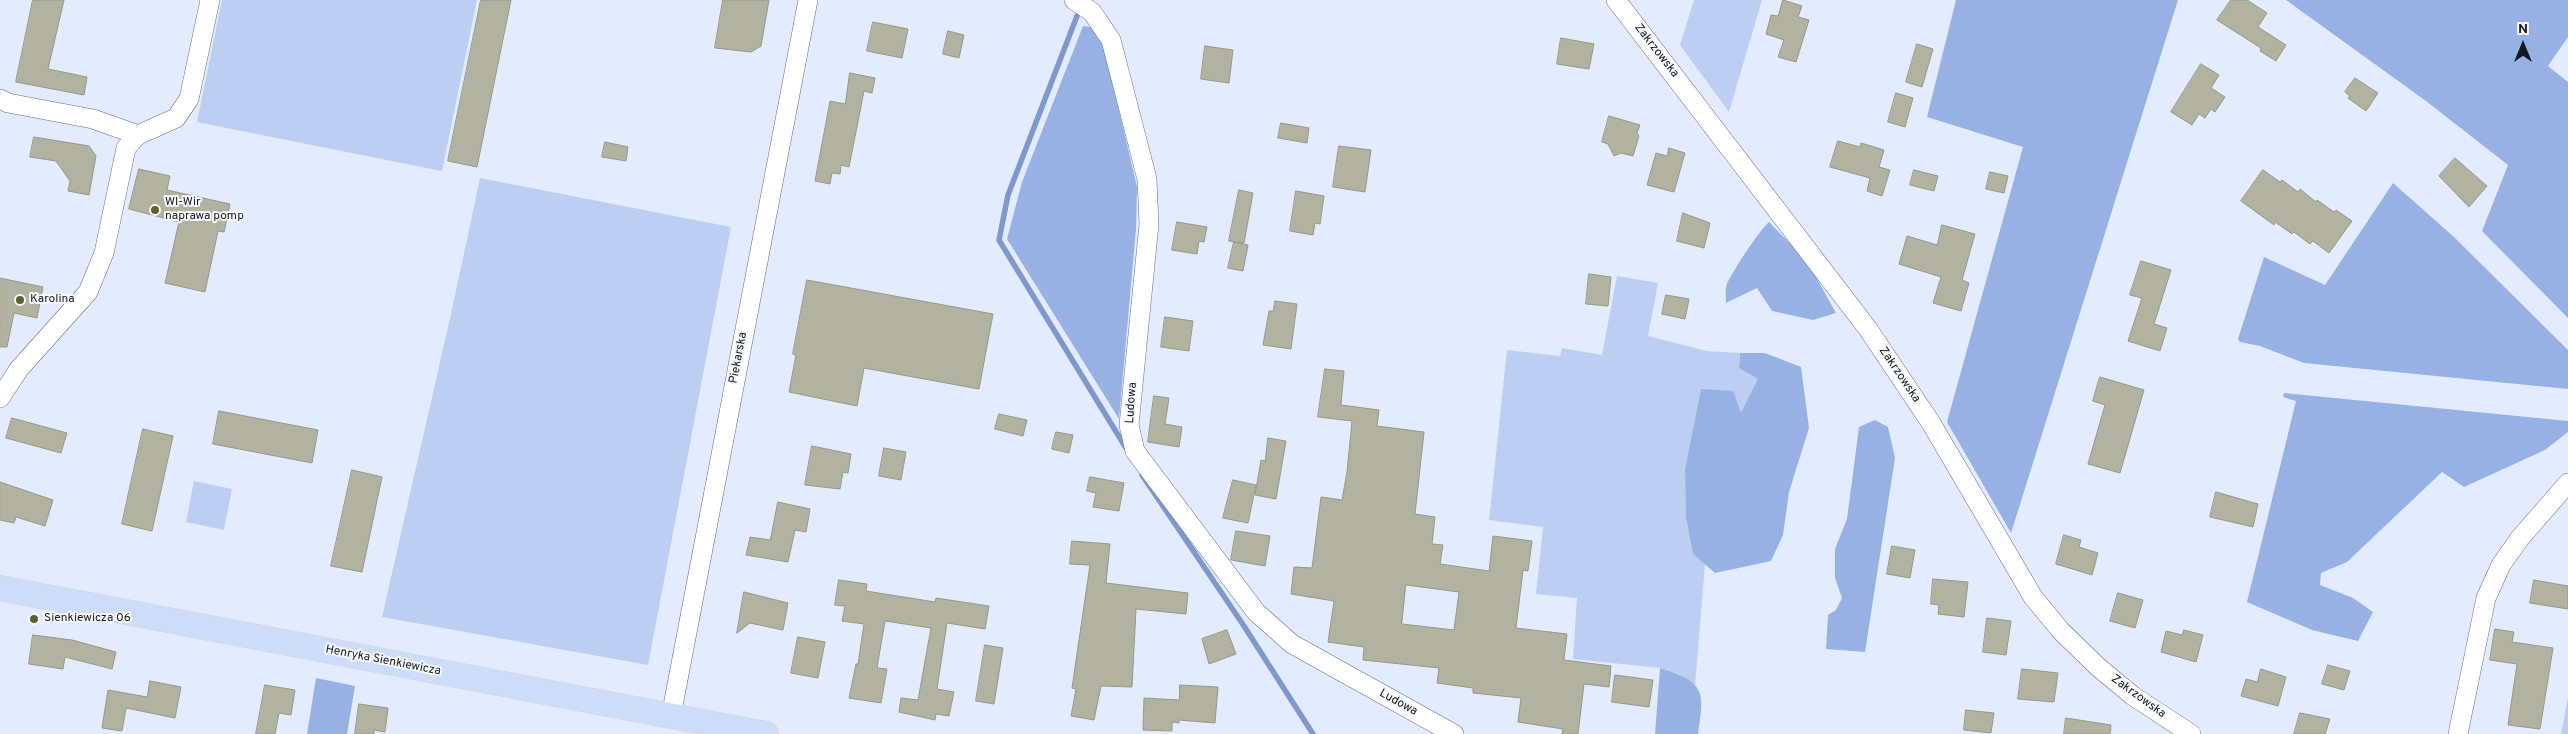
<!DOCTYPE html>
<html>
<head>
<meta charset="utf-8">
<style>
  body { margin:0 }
  #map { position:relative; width:2568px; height:734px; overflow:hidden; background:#e2ecfe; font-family:Overpass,sans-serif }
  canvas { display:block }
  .north { position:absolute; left:2498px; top:20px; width:50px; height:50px; -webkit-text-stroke:4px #f7f9fc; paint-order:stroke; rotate:0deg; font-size:14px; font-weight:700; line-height:20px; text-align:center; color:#14171d }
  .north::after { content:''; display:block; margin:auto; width:18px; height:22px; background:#14171d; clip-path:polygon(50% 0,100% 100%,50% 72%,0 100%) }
</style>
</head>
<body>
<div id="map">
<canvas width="2568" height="734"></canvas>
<div class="north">N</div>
</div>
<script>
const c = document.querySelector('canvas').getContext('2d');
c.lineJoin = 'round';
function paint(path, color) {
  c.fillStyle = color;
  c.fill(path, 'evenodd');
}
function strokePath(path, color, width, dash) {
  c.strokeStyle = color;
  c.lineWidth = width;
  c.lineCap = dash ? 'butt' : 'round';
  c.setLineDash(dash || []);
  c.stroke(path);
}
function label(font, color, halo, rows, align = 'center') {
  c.font = font + ' Overpass,sans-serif';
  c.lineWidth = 4;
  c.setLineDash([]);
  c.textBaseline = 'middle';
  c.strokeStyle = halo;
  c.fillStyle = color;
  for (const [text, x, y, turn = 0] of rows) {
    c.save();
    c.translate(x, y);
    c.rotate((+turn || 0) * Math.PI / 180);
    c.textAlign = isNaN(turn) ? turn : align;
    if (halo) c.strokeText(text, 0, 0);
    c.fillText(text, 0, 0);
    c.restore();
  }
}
const green = new Path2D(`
  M222,0H477L442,171L197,122Z
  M1694,0H1762L1729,112L1680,45Z
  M480,178L731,227L648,665L382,617L453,305Z
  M1617,276L1658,283L1648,336L1707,351L1740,353L1739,368L1759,379L1741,413L1701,390L1685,469L1686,518L1693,554L1705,564L1695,686L1679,674L1660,668L1573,659L1577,598L1536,594L1543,527L1489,520L1507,350L1560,356L1562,348L1602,355Z
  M194,481L232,489L224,530L186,522Z
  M2568,698V734H2561Z`);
const forest = new Path2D(`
  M1956,0H2178L2011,533L1947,422L2023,147L1927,117Z
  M2286,0H2568V37L2548,66L2568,82V318L2482,231L2508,165L2426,101Z
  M1083,26L1091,27L1104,47L1137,187L1136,229L1119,419L1007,239L1022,182Z
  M2393,183L2454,237L2568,350V389L2304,363L2260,346L2240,342L2238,339L2264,257L2325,285Z
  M1769,222L1807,261L1836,313L1813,320L1772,311L1757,288L1726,303C1726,297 1725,289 1727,284C1733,270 1759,231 1769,222Z
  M1740,353H1765L1801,367L1809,428L1789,492L1783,535L1771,561L1715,573L1693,554L1686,518L1685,469L1701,389L1733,391L1741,413L1758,379L1739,368Z
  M2284,393L2568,421V432L2545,450L2464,487L2442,472L2347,562L2321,573L2320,585L2353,598L2373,612L2358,641L2312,630L2247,602L2296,401L2283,397Z
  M1875,420L1888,427L1895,458L1865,652L1826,649L1828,615L1836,610L1842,598L1835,578V549L1847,519L1859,427Z
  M1660,668C1705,682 1705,691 1698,734H1655Z
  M316,678L355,686L347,734H307Z`);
const stream = new Path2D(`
  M1077,16L1008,195L999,240L1126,448
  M1142,475L1242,623L1313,734`);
const building = new Path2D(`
  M33,0H64L48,69L87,77L84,95L16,82Z
  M481,0H511L477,167L448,161Z
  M723,0H769L761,46L751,52L715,48Z
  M1783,0L1802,6L1798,17L1809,20L1796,62L1778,57L1784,40L1766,34L1771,15L1778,16Z
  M2231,0H2247L2267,13L2258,27L2286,45L2276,61L2260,51L2261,48L2217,20Z
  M873,22L908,29L902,58L867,51Z
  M948,31L964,35L959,58L943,54Z
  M1561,38L1594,44L1589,69L1557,64Z
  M1917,44L1933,49L1922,87L1906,82Z
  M1205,46L1233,50L1229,83L1201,79Z
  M2201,64L2219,75L2211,88L2225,97L2215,112L2211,109L2205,118L2199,114L2192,125L2171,112Z
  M850,73L875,78L872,93L864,91L849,167L841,165L840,174L832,173L830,184L815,181L830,101L845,104Z
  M2355,78L2378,93L2366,111L2348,98L2350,96L2345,92Z
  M1896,93L1913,98L1905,127L1888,122Z
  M1609,116L1640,125L1637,133L1639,136L1633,156L1621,153L1614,156L1608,144L1602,142Z
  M1281,123L1309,128L1307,143L1278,138Z
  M34,137L89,146L96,156L89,195L68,191L70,181L56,161L30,157Z
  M1838,141L1860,147L1861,143L1884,150L1879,167L1890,170L1882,196L1867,191L1870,178L1830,167Z
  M605,142L628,147L626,161L602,157Z
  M1339,146L1371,150L1365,192L1333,187Z
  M1669,148L1685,153L1674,192L1647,185L1656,153L1667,156Z
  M2455,158L2487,186L2469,207L2439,176Z
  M139,169L170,176L167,190L230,204L224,232L218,231L205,292L165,283L179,222L129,209Z
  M1914,170L1938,176L1934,191L1910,185Z
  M2263,170L2280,182L2282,180L2298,192L2300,189L2316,202L2317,200L2334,212L2336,210L2352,221L2329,253L2313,241L2310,244L2294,232L2292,234L2275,222L2274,225L2241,201Z
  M1990,172L2008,176L2004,193L1986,189Z
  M1239,190L1253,193L1244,243L1229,241Z
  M1296,191L1324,196L1320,224L1315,223L1313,235L1290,231Z
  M1683,213L1710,223L1704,248L1677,241Z
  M1177,222L1207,227L1204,242L1199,241L1197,254L1172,250Z
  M1942,225L1975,234L1962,280L1969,283L1961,311L1933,303L1941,277L1899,264L1907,236L1937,245Z
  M1234,242L1248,245L1243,271L1228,268Z
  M2141,261L2171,270L2154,324L2167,328L2160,351L2128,341L2142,298L2130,295Z
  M1589,274L1611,277L1608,306L1586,304Z
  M0,278L43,287L37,318L14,313L7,347H0Z
  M807,280L993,314L979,389L864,368L857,406L789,392L796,355L793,354Z
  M1666,295L1689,299L1685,319L1662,314Z
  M1275,301L1297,304L1291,349L1263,345L1269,311H1273Z
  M1165,317L1193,321L1189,351L1161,347Z
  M1325,369L1344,371L1341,405L1379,410L1377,426L1424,432L1415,514L1435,517L1432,544L1443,545L1440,564L1489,571L1493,536L1532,541L1528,571L1523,570L1516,628L1567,634L1564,660L1611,666L1609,687L1584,684L1578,734H1562L1563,729L1518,722L1521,698L1473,693V688L1437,683L1439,668L1363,660L1364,647L1328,642L1334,601L1291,594L1294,567L1312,568L1321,497L1342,500L1347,472L1352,421L1318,417ZM1406,585L1459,592L1454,630L1402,624Z
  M2100,377L2144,390L2120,473L2088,464L2105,405L2093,401Z
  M1154,396L1169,398L1165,424L1182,427L1179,447L1148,442Z
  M219,411L318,430L312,463L213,444Z
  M999,414L1027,420L1023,436L995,429Z
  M12,418L67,433L61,453L6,438Z
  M143,429L173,436L152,531L122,524Z
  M1056,432L1073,435L1069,453L1052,449Z
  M1268,438L1286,441L1276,499L1255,495L1261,460L1265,461Z
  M812,446L851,454L848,473L843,472L840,489L805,485Z
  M884,448L906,452L901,480L879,476Z
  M352,470L382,477L362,572L331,566Z
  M1090,477L1124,483L1119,511L1093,507L1096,493L1087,491Z
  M1233,480L1256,485L1248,523L1223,518Z
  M0,482L53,500L45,526L16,517L14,523L0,520Z
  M2216,492L2258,504L2253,527L2210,517Z
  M778,502L810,509L806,532L795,530L788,562L746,555L750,537L770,540Z
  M1236,531L1270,536L1265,566L1231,560Z
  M2064,535L2081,540L2079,547L2098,553L2092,575L2056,564Z
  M1072,541L1110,544L1106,583L1188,593L1186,614L1136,609L1132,687L1101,686L1094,720L1071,716L1076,689L1072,688L1090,565L1070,564Z
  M1892,546L1915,550L1910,578L1887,574Z
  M1933,579L1968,582L1964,617L1938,614L1939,605L1931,604Z
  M839,580L867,584L866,591L935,602L936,598L989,606L985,629L947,623L937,689L954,692L949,716L936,714L935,720L899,712L901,698L918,700L931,628L885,621L877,668L887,669L881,703L849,698L856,664H858L864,624L842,621L845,606L835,605Z
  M2534,580L2568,586V609L2530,603Z
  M744,592L788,603L783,630L750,623L737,633Z
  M2118,593L2143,600L2135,628L2110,621Z
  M1987,618L2011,621L2006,655L1983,652Z
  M2495,629L2514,632L2512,642L2553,648L2540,729L2508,725L2517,664L2490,660Z
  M1227,630L1236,654L1209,664L1202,639Z
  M2184,630L2203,635L2196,662L2161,652L2166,631L2182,635Z
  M33,635L72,640L116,652L112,669L65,657L63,669L29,664Z
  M798,637L825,642L818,678L791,673Z
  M985,645L1003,648L994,704L976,701Z
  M2328,665L2350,671L2344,690L2322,684Z
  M2022,669L2058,673L2054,702L2018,699Z
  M2261,669L2286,677L2278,706L2241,696L2246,679L2257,682Z
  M1615,675L1653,680L1649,707L1612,702Z
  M150,681L181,687L175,718L126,708L122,731L102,728L108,690L147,697Z
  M265,685L295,690L291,715L279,713L275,734H256Z
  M1180,685L1218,687L1215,723L1179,720V723L1172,722V731L1143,730L1144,698L1179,700Z
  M359,704L388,708L385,732L374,730V734H355Z
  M1966,710L1994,713L1991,733L1964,730Z
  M2300,713L2330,719L2325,734H2294Z
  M2066,718L2111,725L2110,734H2064Z`);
const minor = new Path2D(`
  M1074,0L1092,12L1111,40L1147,179L1149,224L1129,425L1135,451L1256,612L1292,644L1454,734
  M1616,0L1868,329L1931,423L2033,597L2061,631L2098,667L2133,696L2191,734
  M0,99L8,103L93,119L138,135L176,118L189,99L210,0
  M0,398L19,369L88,292L104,253L126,148L138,135
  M671,716L808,0
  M2458,734L2486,598L2501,565L2520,538L2568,483`);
const major = new Path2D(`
  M0,588L766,734`);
const markers = [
  [155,210,5,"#5d602e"],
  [20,300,5,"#5d602e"],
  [34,619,5,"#5d602e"]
];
const streetNames = [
  ["Zakrzowska",1656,51,52],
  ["Piekarska",739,358,-79],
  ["Zakrzowska",1899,375,56],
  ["Ludowa",1132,403,-86],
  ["Henryka Sienkiewicza",383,661,11],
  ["Zakrzowska",2138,697,36],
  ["Ludowa",1398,703,29]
];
const poiNames = [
  ["Wl-Wir",165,203],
  ["naprawa pomp",165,217],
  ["Karolina",30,300],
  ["Sienkiewicza 06",44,619]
];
paint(green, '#bccef1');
paint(forest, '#97b1e5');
strokePath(stream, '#7f98cb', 5.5);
paint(building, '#b1b3a0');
strokePath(building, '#969885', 1);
strokePath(minor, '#646d7c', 20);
strokePath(major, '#d5d5d6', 26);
strokePath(minor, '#fff', 19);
strokePath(major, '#cddcf8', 25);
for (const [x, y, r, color] of markers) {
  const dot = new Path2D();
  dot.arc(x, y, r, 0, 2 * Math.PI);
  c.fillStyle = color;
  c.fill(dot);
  strokePath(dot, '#f7f9fc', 2);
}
label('12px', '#14171d', '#f7f9fc', streetNames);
label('12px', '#14171d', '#f7f9fc', poiNames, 'left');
</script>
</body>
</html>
